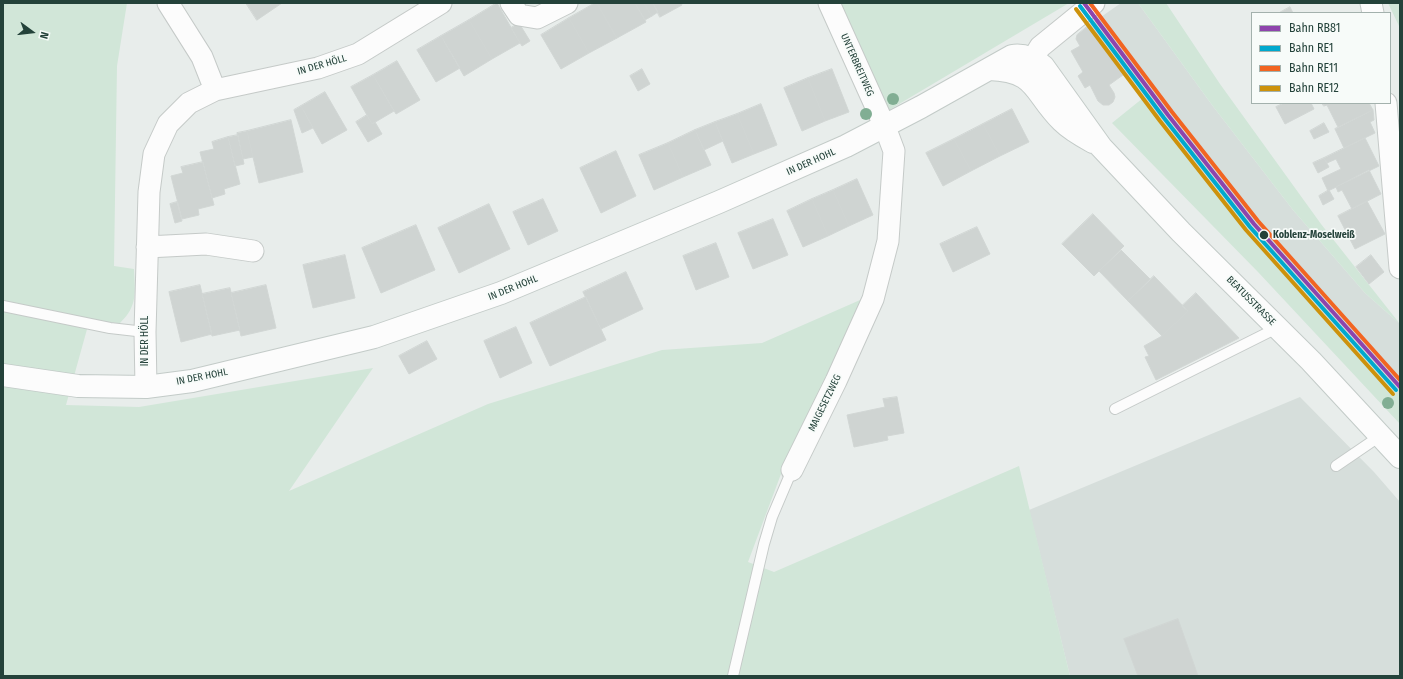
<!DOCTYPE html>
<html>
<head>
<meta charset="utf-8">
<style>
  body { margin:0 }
  #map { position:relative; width:1403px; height:679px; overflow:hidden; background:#e8edeb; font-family:"Fira Sans Condensed",sans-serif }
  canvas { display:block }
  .frame { position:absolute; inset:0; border:4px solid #24423a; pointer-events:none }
  .legend { position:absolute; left:1251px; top:12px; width:140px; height:92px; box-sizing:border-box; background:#f7fbf9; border:1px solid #a3b1ad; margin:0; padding:5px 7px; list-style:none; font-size:12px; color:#24423a }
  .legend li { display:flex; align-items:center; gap:8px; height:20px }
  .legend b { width:20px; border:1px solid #a3b1ad }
  .north { position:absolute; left:12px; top:12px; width:40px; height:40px; -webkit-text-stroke:3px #f7fbf9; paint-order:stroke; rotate:105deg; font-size:11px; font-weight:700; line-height:16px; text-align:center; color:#24423a }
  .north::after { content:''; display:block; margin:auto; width:14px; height:18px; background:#24423a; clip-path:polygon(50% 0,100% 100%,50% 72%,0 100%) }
</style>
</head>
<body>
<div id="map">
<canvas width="1403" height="679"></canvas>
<div class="frame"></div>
<ul class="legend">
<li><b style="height:5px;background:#8e44ad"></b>Bahn RB81</li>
<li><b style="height:5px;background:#00a9ce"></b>Bahn RE1</li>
<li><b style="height:5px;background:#f26522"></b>Bahn RE11</li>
<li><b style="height:5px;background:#cd920c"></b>Bahn RE12</li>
</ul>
<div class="north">N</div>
</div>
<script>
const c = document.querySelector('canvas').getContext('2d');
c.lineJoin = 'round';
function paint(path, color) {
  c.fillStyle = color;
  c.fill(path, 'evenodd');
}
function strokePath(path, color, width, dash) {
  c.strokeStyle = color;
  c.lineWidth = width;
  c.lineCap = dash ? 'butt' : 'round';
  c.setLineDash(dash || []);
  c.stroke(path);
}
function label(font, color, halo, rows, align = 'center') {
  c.font = font + ' "Fira Sans Condensed",sans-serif';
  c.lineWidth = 3.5;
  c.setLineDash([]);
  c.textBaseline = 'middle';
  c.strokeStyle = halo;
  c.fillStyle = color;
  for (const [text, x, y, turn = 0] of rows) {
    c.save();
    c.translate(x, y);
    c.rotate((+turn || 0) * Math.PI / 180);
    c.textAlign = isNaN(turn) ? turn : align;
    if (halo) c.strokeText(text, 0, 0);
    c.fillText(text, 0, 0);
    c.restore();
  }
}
const built = new Path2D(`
  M1121,3H1138L1212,105L1293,210L1365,293L1400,324V394L1329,320L1194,162L1088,26Z
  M1300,397L1374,472L1400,502V676H1070L1029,510Z`);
const green = new Path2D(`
  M3,3H127L117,66L114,266L134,269C135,292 138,306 120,323L89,322L66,405L139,407L373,368L289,491L488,404L662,350L762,343L867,297L781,474L748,562L774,572L1019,466L1070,676H3Z
  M836,3H1069L884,113Z
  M1138,3H1166L1220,84L1321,224L1400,324L1365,293L1293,210L1212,105Z
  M1388,3H1400V38L1399,26Z
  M1143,98L1194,162L1329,320L1400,394V424L1258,272L1112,123Z`);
const building = new Path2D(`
  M246,3H282L257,20Z
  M497,3L520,43L492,59L469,20Z
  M595,3H597L617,38L589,53L569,18Z
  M597,3H635L646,22L617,38Z
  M635,3H644L652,16L645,20Z
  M644,3H653L658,12L652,16Z
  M653,3H681L682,5L660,17Z
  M1290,7L1293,13H1279Z
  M569,18L589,53L561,69L541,35Z
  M469,20L492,59L464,76L441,36Z
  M519,23L530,41L522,46L511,28Z
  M1088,26L1123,75L1109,85L1114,93L1115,97L1113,102L1109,105H1103L1098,101L1090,85L1085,88L1078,76L1083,72L1071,51L1080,46L1076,39L1077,35Z
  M441,36L460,68L436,82L417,50Z
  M397,61L420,100L396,114L373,75Z
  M642,69L650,84L638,91L630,76Z
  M832,69L849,112L825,121L808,78Z
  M373,75L394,111L372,124L351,87Z
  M808,78L825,121L802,131L784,88Z
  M325,92L347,130L322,144L301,106Z
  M1284,103H1311L1314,109L1285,124L1276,107Z
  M1322,103H1369L1373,110L1338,127L1327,105L1324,106Z
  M761,104L777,145L754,154L737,114Z
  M301,106L313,128L302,133L294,110Z
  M1012,109L1029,142L1000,156L983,124Z
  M1373,110L1374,120L1370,122L1375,133L1344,148L1335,129Z
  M737,114L754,154L732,163L715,122Z
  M367,115L372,124L375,122L382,134L368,142L356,122Z
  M291,120L303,172L259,183L247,131Z
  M715,122L723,141L704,150L695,130Z
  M1324,123L1329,132L1314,139L1310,131Z
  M983,124L1000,156L971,171L954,139Z
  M695,130L711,165L683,177L668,143Z
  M247,131L253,157L243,159L237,133Z
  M238,135L244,164L235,166L228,137Z
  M228,137L240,184L224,189L225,194L212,198L200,152L214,149L212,142Z
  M1365,138L1379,166L1328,191L1322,178L1341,169L1336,159L1327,163L1324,158Z
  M954,139L971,171L943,186L926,153Z
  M668,143L683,177L654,190L639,155Z
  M616,151L636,196L601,213L580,168Z
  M1324,158L1329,167L1318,173L1313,163Z
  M203,162L214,205L198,209L199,215L182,219L171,176L183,173L181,167Z
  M1369,170L1381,194L1352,209L1342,190L1338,192L1336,187Z
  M857,179L873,215L849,226L833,190Z
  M833,190L849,226L828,236L812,199Z
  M1329,190L1334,199L1323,205L1319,196Z
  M543,199L558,231L528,245L513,212Z
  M812,199L828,236L803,247L787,211Z
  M1367,201L1385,234L1355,249L1338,216Z
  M177,202L182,221L175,223L170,204Z
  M489,204L510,249L459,273L438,228Z
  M1093,214L1124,246L1094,276L1062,244Z
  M773,219L788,255L753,269L738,233Z
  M416,225L435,270L381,293L362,248Z
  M977,227L990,254L953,272L940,244Z
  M716,243L729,277L696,290L683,256Z
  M1121,250L1150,279L1128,301L1099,271Z
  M345,255L355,298L313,308L303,265Z
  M1371,255L1384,272L1369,284L1356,267Z
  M626,272L643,309L601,329L583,292Z
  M1154,276L1188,311L1162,336L1128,301Z
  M200,285L212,334L181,342L169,292Z
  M266,285L276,328L241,336L231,293Z
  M230,288L240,330L212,336L202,294Z
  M1196,293L1239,338L1156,380L1145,357L1149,356L1144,346L1162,336L1188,311L1182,306Z
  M586,297L606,340L550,366L530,323Z
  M516,327L532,363L500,378L484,341Z
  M427,341L437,359L409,374L399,356Z
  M897,397L904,433L887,436L888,440L854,447L847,415L885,407L883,399Z
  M1178,619L1198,676H1138L1124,639Z`);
const lane = new Path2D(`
  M3,306L110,328L145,332
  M1115,409L1277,328
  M1336,466L1380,436
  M733,676L764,544L772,517L792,470`);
const street = new Path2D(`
  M168,3L202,57L215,90
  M511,3L519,15L537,18L567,3
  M1371,3L1373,13
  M1024,73L1040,47L1094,3
  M1386,103L1400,268
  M147,247L206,244L253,251
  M146,387L145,332L149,192L154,154L168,124L189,103L215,90L318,68L358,54L441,3
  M792,470L836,381L873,299L888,241L894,151L885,127L829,3`);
const secondary = new Path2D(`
  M989,69C1038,71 1032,91 1062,121C1071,130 1082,136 1093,142
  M3,375L78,386L146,387L192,381L374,337L501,293L719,202L846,146L921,107L1012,56C1024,54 1033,58 1043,66L1101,147L1181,232L1311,361L1400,457`);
const rail1 = new Path2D(`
  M1084,3L1168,115L1254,224L1400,387`);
const rail2 = new Path2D(`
  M1080,6L1164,118L1250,227L1396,390`);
const rail3 = new Path2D(`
  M1090,3L1172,112L1258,221L1400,380`);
const rail4 = new Path2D(`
  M1076,9L1160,121L1246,230L1393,394`);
const trees = [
  [893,99],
  [866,114],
  [1388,403]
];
const markers = [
  [1264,235,5,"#24423a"]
];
const streetNames = [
  ["IN DER HÖLL",322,65,-16],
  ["UNTERBREITWEG",857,65,66],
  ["IN DER HOHL",811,162,-24],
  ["IN DER HOHL",513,288,-22],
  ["BEATUSSTRASSE",1251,301,45],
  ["IN DER HÖLL",145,341,-90],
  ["IN DER HOHL",202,377,-11],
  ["MAIGESETZWEG",825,403,-64]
];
const stopNames = [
  ["Koblenz-Moselweiß",1273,235]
];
paint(built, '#d6dedb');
paint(green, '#d1e6d8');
paint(building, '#cfd4d2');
strokePath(building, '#d1d6d4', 1);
strokePath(lane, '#c5cac8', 12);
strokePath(street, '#c5cac8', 23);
strokePath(secondary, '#c3cbc8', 24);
strokePath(lane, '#fcfcfc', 10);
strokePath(street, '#fcfcfc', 21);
strokePath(secondary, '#fcfcfc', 22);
strokePath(rail1, '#8e44ad', 4);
strokePath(rail2, '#00a9ce', 4);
strokePath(rail3, '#f26522', 4);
strokePath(rail4, '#cd920c', 4);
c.fillStyle = '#81ae93';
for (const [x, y] of trees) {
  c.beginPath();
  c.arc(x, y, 6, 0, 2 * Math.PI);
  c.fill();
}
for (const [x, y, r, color] of markers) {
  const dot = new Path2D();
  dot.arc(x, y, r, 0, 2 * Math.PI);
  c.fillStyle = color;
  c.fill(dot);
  strokePath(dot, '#f7fbf9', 1.5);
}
label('10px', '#24423a', '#f7fbf9', streetNames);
label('bold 10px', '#24423a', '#f7fbf9', stopNames, 'left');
</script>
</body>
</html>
